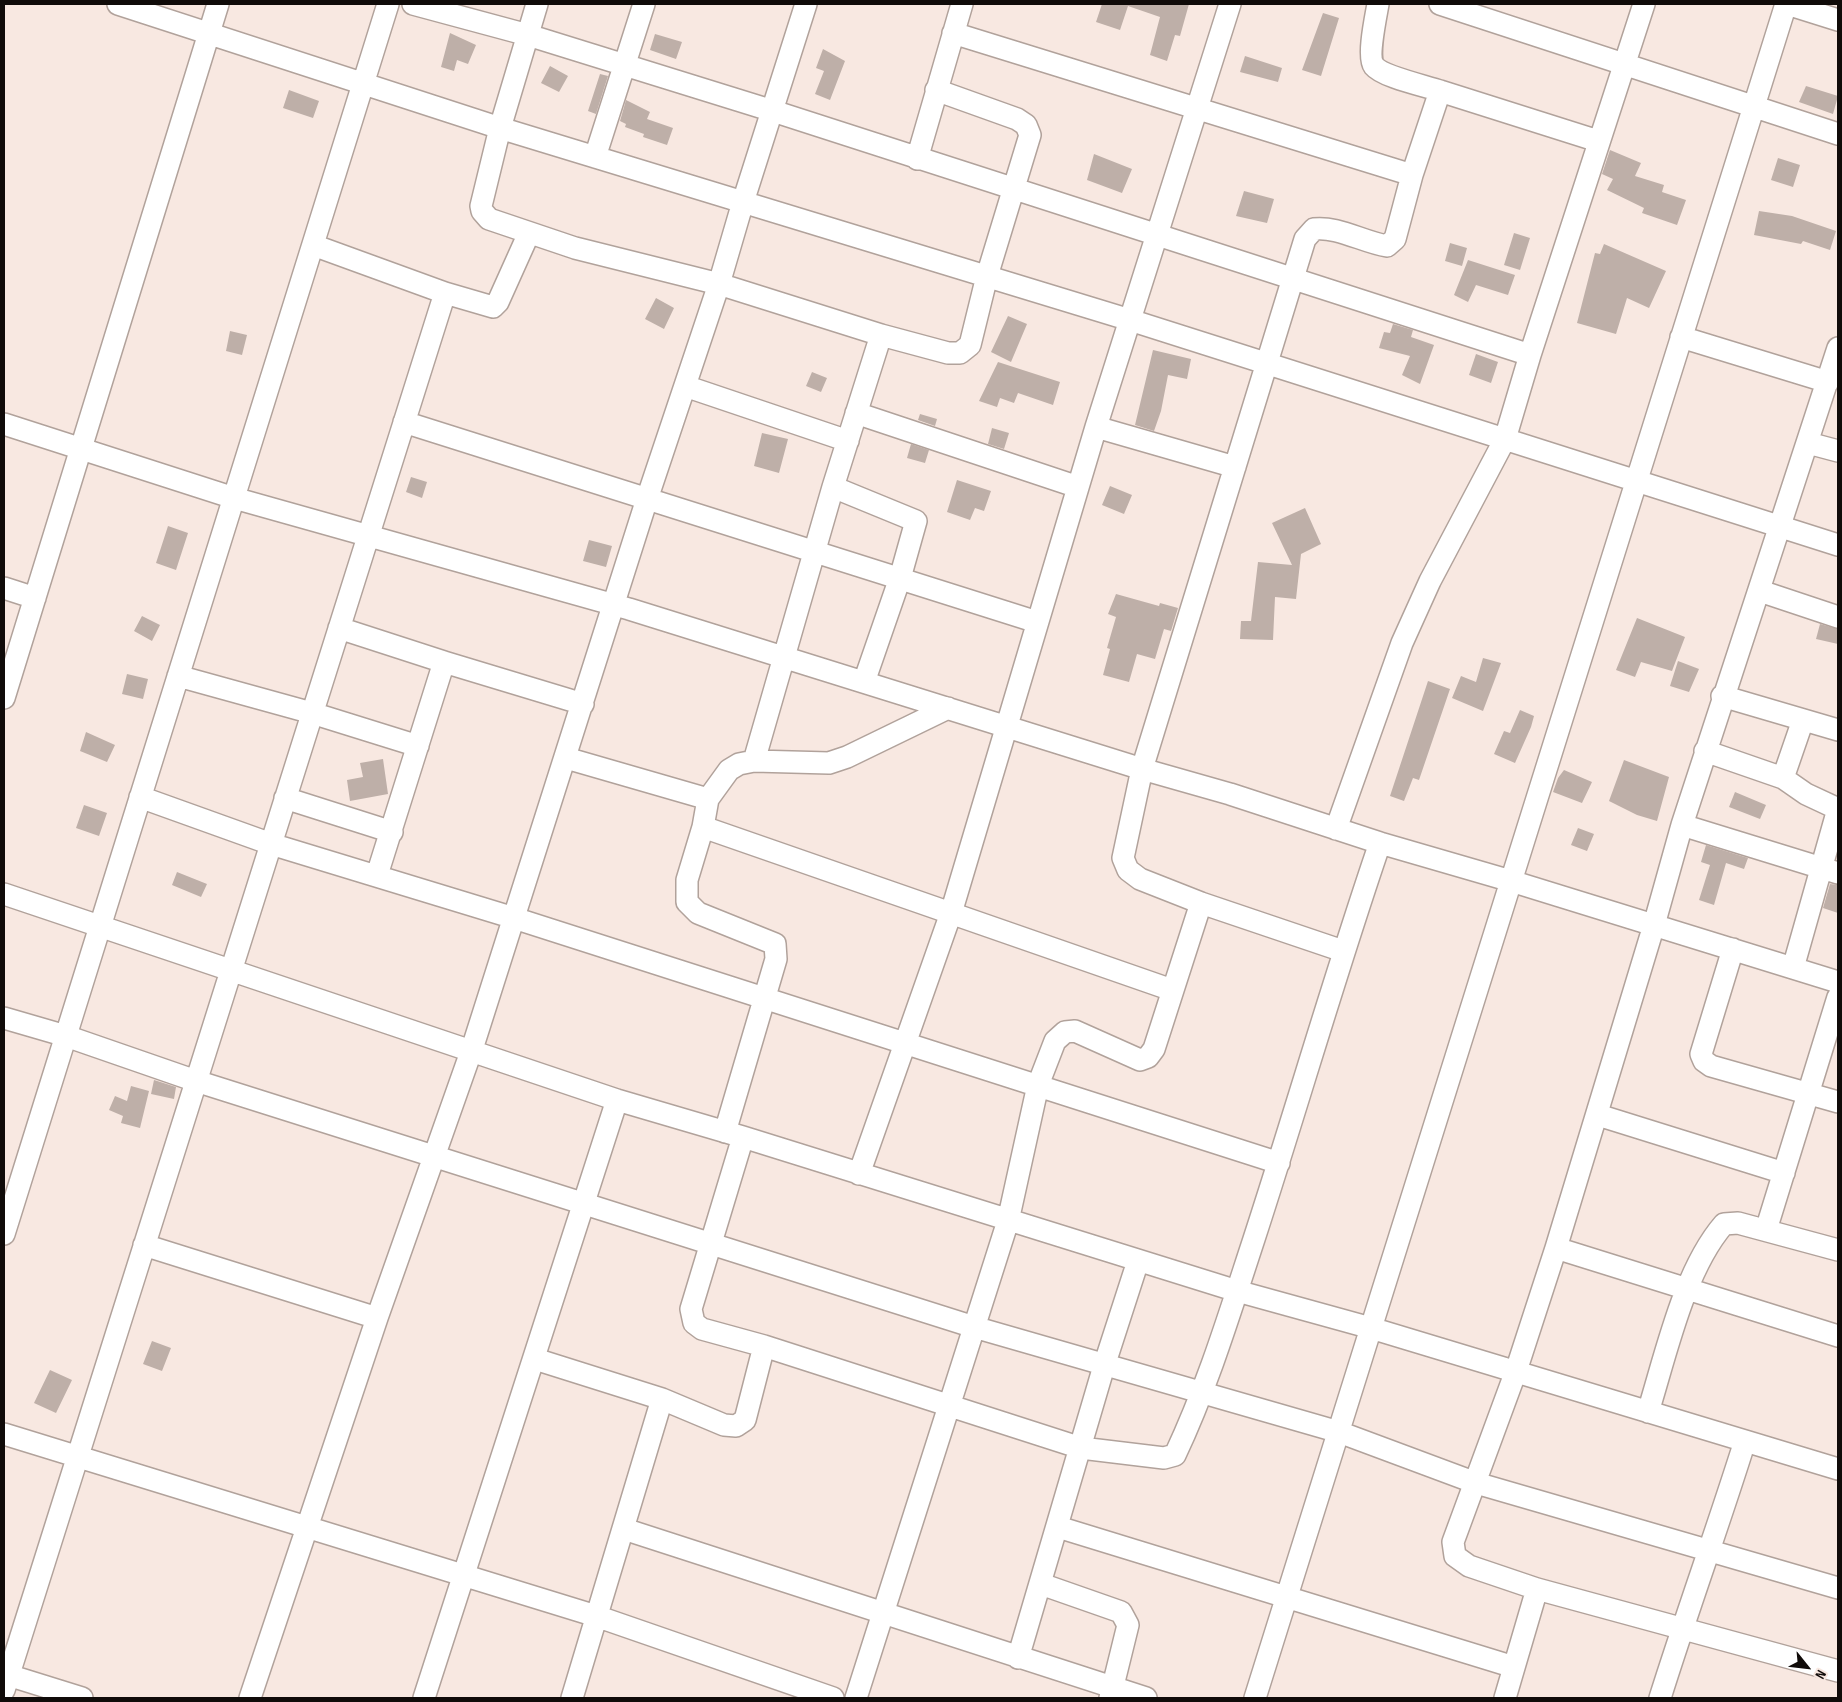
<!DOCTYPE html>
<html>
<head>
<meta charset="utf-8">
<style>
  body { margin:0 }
  #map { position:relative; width:1842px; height:1702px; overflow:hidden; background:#f8e8e1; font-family:"Sofia Sans Condensed",sans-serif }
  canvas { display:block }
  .frame { position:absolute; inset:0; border:5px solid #100b09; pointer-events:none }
  .north { position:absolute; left:1782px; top:1642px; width:50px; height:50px; -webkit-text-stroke:4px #f8e8e1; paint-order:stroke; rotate:119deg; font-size:14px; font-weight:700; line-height:20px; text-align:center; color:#100b09 }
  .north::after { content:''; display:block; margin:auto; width:18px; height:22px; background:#100b09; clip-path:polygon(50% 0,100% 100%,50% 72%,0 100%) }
</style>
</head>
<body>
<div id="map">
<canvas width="1842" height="1702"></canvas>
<div class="frame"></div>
<div class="north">N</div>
</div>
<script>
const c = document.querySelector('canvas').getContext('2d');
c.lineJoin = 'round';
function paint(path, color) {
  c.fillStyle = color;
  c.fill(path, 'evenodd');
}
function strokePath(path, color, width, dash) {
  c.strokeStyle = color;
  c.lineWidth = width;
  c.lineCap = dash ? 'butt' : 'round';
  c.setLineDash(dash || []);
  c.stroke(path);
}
const building = new Path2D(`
  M1102,4H1189L1180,36L1175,35L1167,61L1150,55L1160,17L1128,6L1120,30L1096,22Z
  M1323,13L1339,18L1321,76L1302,70Z
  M450,33L476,45L468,64L457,60L454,71L441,67Z
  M655,34L682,42L676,59L650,50Z
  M823,49L845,61L830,100L815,94L824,71L816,68Z
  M1245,56L1282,68L1278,82L1240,72Z
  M550,66L568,76L559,92L541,83Z
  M600,74L608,76L596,114L588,111Z
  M1806,86L1838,96L1833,114L1799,102Z
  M289,90L319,101L313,118L283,108Z
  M626,100L650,112L647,119L673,128L667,145L643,137L644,134L625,127L626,124L620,121Z
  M1610,150L1641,163L1635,176L1664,185L1662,192L1686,200L1677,225L1642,213L1644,208L1607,190L1613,179L1602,174Z
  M1094,154L1132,169L1122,193L1087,180Z
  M1778,158L1800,165L1793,187L1771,180Z
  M1244,191L1274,199L1267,223L1236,216Z
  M1759,211L1792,216L1836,231L1830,250L1803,241L1801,244L1754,235Z
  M1514,233L1530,238L1520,270L1504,265Z
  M1450,243L1467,248L1462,266L1445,261Z
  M1604,244L1666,271L1649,308L1627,298L1616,334L1577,323L1595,253L1600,254Z
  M1468,260L1515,275L1508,295L1476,285L1468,302L1454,295Z
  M656,298L674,308L664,329L645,319Z
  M1008,316L1027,324L1011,362L991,352Z
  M1393,324L1413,330L1411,337L1434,345L1420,384L1402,375L1410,356L1379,348L1384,332L1390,333Z
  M230,331L247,335L242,355L226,351Z
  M1153,350L1191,359L1187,379L1168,375L1161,411L1154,431L1135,425Z
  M1476,354L1498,362L1491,383L1469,375Z
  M998,362L1060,382L1053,405L1018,393L1014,403L1000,398L997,407L979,401Z
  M812,372L827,378L821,392L806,386Z
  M920,414L937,419L935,426L918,420Z
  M992,428L1009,433L1004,449L988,444Z
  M762,433L788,439L779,473L754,466Z
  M911,444L929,450L925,463L907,458Z
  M411,477L427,482L422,498L406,492Z
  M957,480L991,491L984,511L975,508L970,520L947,512Z
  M1110,486L1132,495L1124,514L1102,505Z
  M1305,508L1321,544L1301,554L1296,599L1275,597L1273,640L1240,639L1241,621H1251L1258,562L1292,565L1272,523Z
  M168,526L188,533L176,570L156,563Z
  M589,540L612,546L606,567L583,561Z
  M1116,594L1159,606L1160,603L1178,608L1171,631L1164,629L1155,659L1137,654L1129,682L1103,675L1110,649L1107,648L1116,617L1108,614Z
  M142,616L160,625L152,641L134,631Z
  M1637,618L1685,637L1672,671L1641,662L1635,677L1616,670Z
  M1820,624L1838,629V644L1816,639Z
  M1483,658L1501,663L1483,711L1452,698L1461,676L1476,682Z
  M1678,661L1699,669L1689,692L1670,686Z
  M127,674L148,679L143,699L122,694Z
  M1428,681L1450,689L1419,780L1413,778L1404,801L1390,796Z
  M1520,710L1534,716L1531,727L1515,763L1494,754L1504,731L1510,733Z
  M86,732L115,745L107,762L80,751Z
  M383,759L388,794L350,801L347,780L363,777L360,763Z
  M1624,760L1669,777L1657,821L1637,815L1609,801Z
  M1564,770L1592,782L1582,803L1553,792L1558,778Z
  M1735,792L1766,805L1760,819L1729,807Z
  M84,805L107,813L99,836L76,828Z
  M1578,828L1594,834L1587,851L1571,845Z
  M1706,845L1748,858L1744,869L1726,863L1714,905L1699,900L1710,865L1701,862Z
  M177,872L207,884L201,897L172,885Z
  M1830,884L1838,885V913L1823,908Z
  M154,1080L176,1087L174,1099L151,1094Z
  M131,1086L149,1091L140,1128L121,1123L123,1116L109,1110L115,1096L127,1101Z
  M152,1341L171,1348L162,1371L143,1364Z
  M50,1370L72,1380L56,1413L34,1403Z`);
const street = new Path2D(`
  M118,4L500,128L1130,320L1838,545
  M413,4L528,35L773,111L1530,355
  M537,4L500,128L481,206L482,211L489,219L575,248L719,284L881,335L948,353H960L970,345L987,276L1030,135L1026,125L1017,119L936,90
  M1440,4L1838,134
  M1787,4L1838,20
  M953,33L1412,175
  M1440,91L1598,141
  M595,157L644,4
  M917,159L962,4
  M313,245L445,293L493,307L498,302L529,233
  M1681,337L1828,382
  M1838,348L1682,825L1654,925L1556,1248L1516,1371L1453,1542L1455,1556L1469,1566L1537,1589L1838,1671
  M685,386L848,441
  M856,413L1078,487
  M404,422L1037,622
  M4,424L234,498L629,609L1142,769L1230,794L1380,843L1511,881L1838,982
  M1096,427L1235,467
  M1808,443L1838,451
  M833,487L916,521L900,578L864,682
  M4,588L35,598
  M1760,591L1838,617
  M339,628L444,662L377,875
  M444,662L583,704
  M178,676L312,713L418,746
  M1722,696L1838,730
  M4,698L218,4
  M1705,751L1783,778L1806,794L1838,809
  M566,758L708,799
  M754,761L833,487L881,335
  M1783,778L1803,720
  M140,797L271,844L514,918L1279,1163
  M285,798L392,832
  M1682,825L1838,873
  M703,827L1172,990
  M1336,829L1402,643L1430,581L1505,439L1530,355L1644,4
  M4,894L617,1100L743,1137L1237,1291L1371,1328L1838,1469
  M1733,949L1701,1054L1704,1061L1711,1066L1838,1102
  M1343,951L1201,903L1140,879L1128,870L1123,858L1142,769L1305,239L1314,229C1337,226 1363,242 1387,246L1395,239L1412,175L1440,91C1426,86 1383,77 1374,66C1367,57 1376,16 1378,4
  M1793,968L1838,809
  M4,1018L66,1036L196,1081L974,1327L1339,1432L1476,1483L1838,1588
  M1598,1115L1784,1173
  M725,1132L776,959L775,944L698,913L687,902V880L703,827L708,799L729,770L739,764L754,761L829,763L847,757L948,708
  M743,1137L691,1309L694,1323L702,1329L764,1346L1081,1448L1164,1458L1175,1455C1208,1385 1230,1312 1254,1239C1297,1107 1335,974 1380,843
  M859,1174L951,913L1096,427L1230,4
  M1766,1230L1838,997
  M4,1234L388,4
  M144,1245L377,1318
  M1556,1248L1838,1336
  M535,1359L662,1399L724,1425L736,1426L745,1420L764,1346
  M1648,1412C1666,1354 1684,1270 1724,1224L1738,1223L1838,1250
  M4,1434L596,1616L833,1698
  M1058,1527L1514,1667
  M624,1529L1146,1698
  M1041,1584L1121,1612L1128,1625L1110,1698
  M1018,1658L1104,1366L1138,1261
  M8,1675L82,1698
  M4,1690L445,293
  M250,1698L377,1318L472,1049L647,499L719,284L743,202L806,4
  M424,1698L617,1100
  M572,1698L662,1399
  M856,1698L1008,1221L1038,1085L1055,1041L1065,1032L1075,1031L1140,1060L1148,1057L1154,1049L1201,903
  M1255,1698L1786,4
  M1505,1698L1537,1589
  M1660,1698C1687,1612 1718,1527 1745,1441`);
paint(building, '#beafa8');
strokePath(street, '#b1a29b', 24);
strokePath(street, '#fff', 21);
</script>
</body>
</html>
